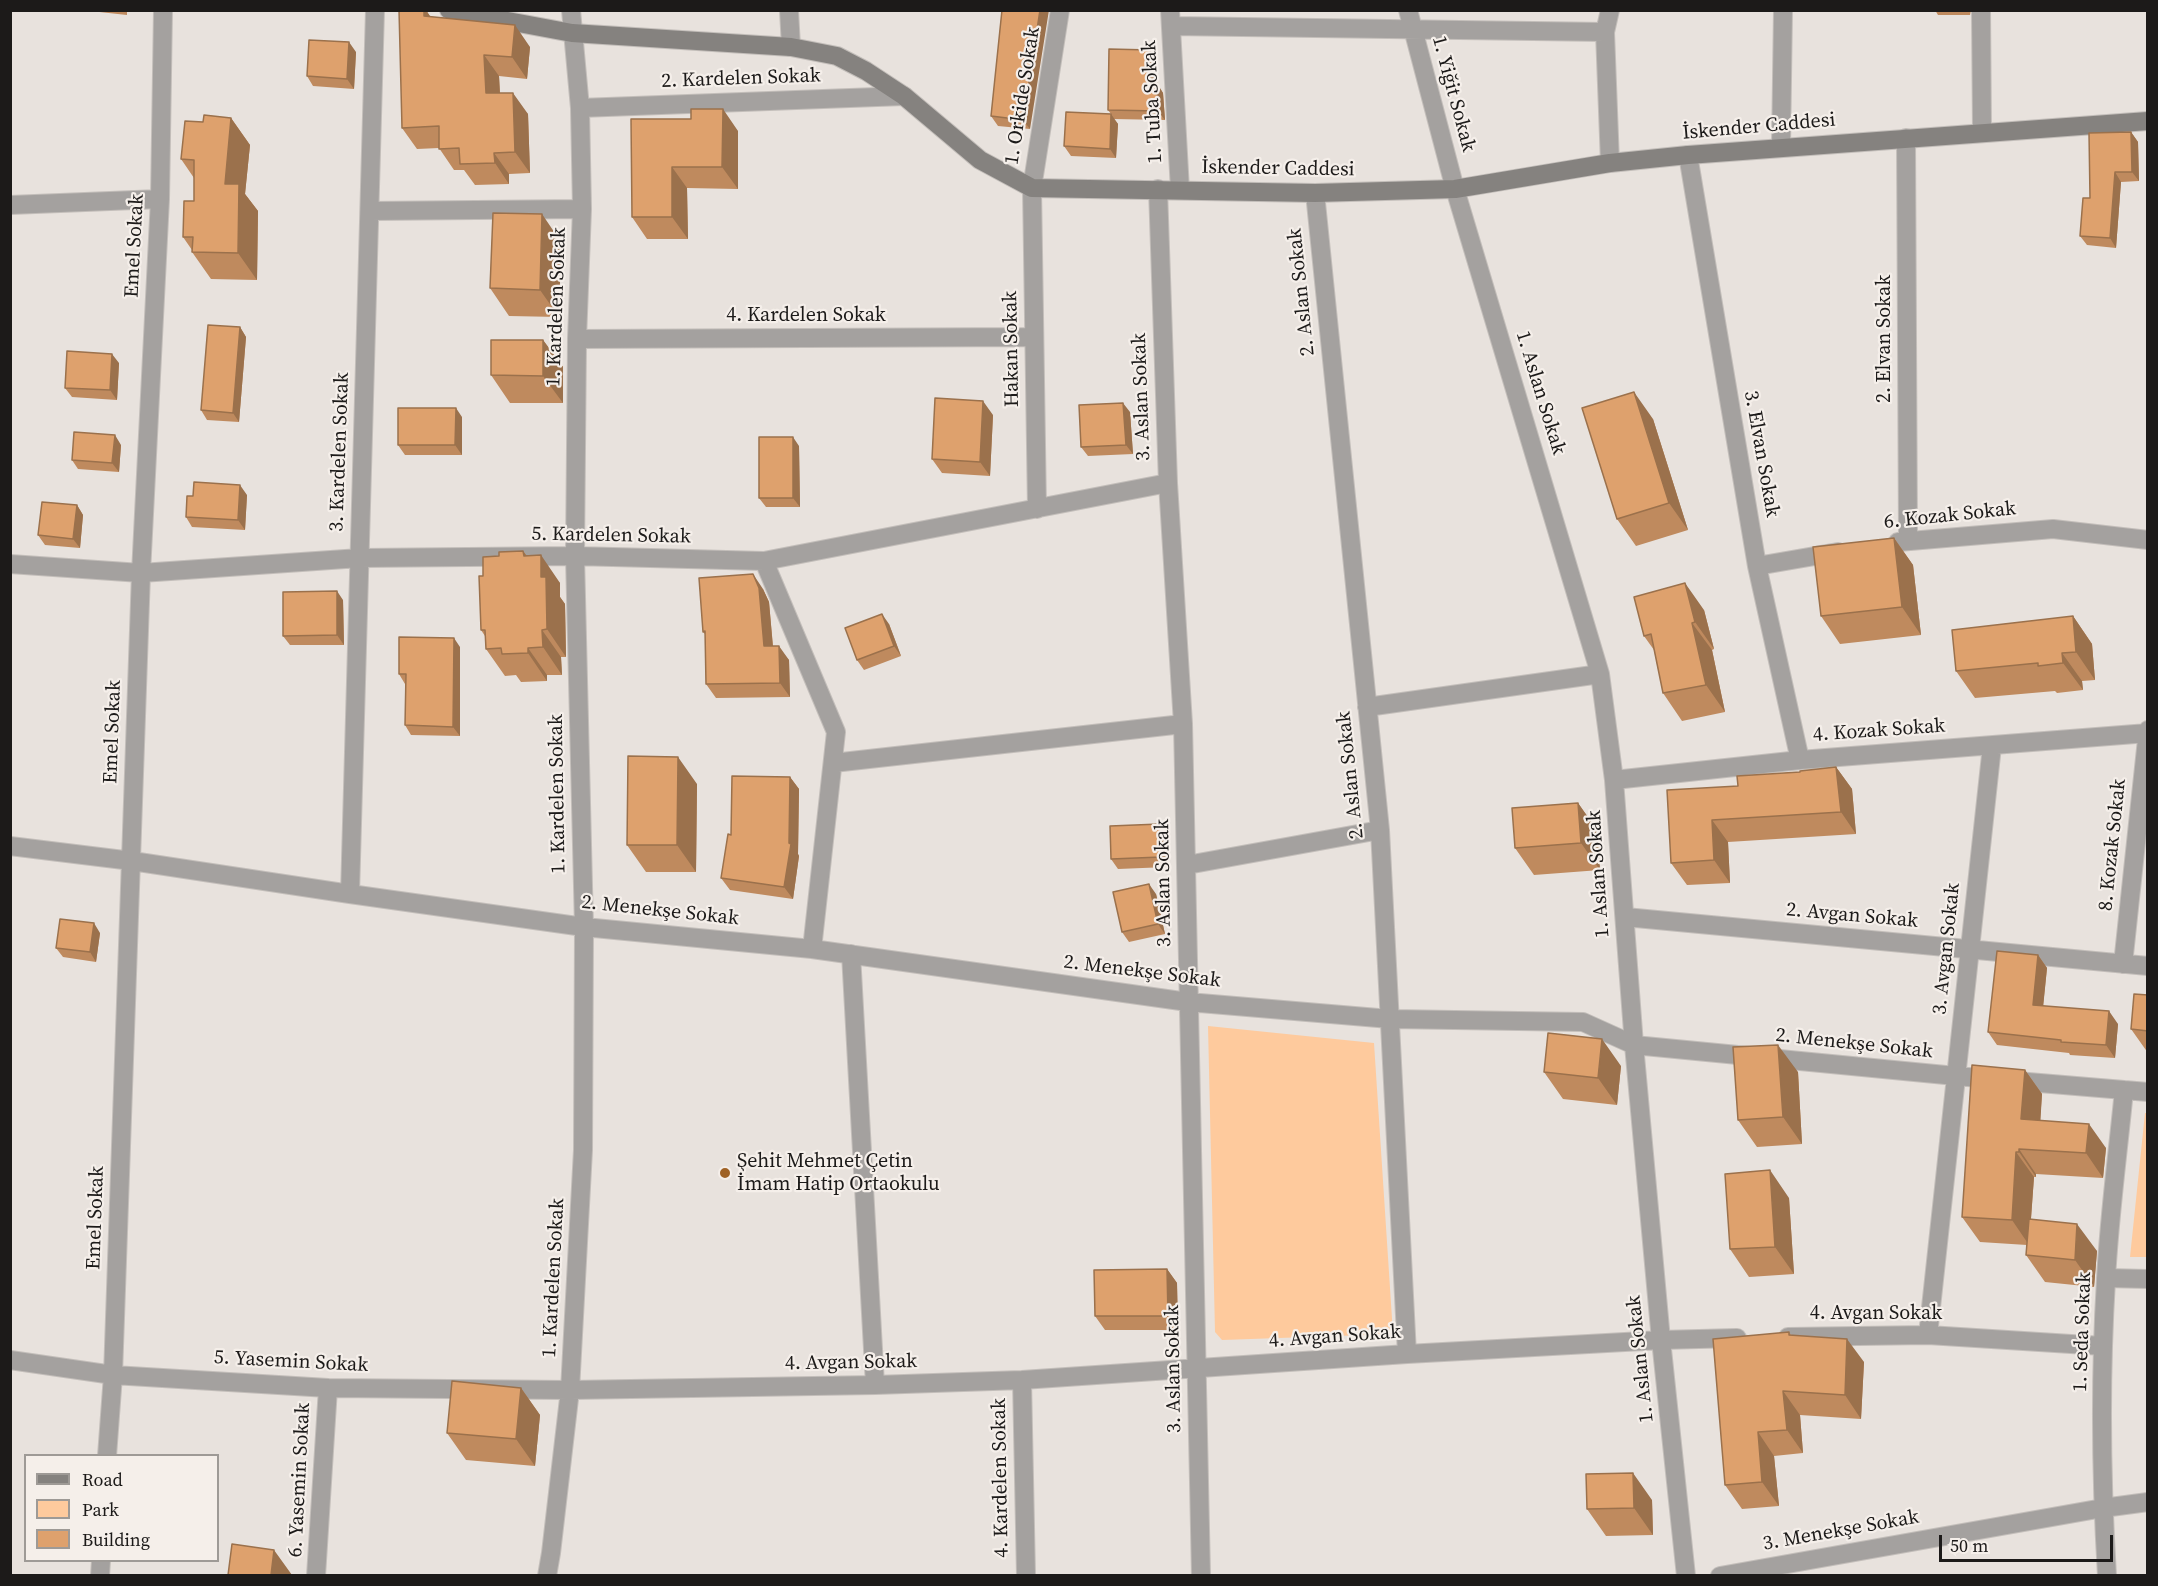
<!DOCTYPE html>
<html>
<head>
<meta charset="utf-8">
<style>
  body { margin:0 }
  #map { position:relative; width:2158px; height:1586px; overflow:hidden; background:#e8e2dd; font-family:"Source Serif 4",serif }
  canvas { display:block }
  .frame { position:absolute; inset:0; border:12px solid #1c1a19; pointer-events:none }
  .legend { position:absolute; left:24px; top:1454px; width:195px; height:108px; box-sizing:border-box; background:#f5efea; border:2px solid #9e9a96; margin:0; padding:8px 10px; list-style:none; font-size:18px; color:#1c1a19 }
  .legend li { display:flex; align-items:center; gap:12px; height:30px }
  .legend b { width:30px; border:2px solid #9e9a96 }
  .scale { position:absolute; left:1939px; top:1535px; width:174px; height:27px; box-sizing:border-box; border:3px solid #1c1a19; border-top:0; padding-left:8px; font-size:18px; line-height:21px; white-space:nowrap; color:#1c1a19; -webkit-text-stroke:4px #f5efea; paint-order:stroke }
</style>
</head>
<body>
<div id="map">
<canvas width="2158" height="1586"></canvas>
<div class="frame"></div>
<ul class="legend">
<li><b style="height:8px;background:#85827f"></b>Road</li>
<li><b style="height:16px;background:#feca9d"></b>Park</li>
<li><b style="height:16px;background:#dea16d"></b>Building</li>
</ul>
<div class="scale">50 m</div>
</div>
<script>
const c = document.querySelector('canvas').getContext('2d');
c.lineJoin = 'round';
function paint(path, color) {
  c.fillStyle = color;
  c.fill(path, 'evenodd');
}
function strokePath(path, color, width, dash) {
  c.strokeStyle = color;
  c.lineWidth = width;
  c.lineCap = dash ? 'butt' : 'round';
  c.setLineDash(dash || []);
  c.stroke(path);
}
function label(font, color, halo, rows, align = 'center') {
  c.font = font + ' "Source Serif 4",serif';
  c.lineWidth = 4.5;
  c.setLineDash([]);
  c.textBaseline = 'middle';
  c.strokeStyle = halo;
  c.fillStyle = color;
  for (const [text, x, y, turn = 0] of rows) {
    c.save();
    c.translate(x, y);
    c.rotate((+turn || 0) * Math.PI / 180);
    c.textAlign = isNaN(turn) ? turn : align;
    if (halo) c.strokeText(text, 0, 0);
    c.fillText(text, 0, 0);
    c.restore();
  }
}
const green = new Path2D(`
  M1208,1026L1374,1043L1393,1334L1222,1340L1215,1332Z
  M2145,1113H2148L2147,1257H2130Z`);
const street = new Path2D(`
  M789,10L791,47
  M1170,10L1180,190
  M1408,10L1455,189L1600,674L1614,780L1634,1045L1661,1340L1686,1576
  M1981,10L1982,133
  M1171,26L1605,32
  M580,108L904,96
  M1906,138L1908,540
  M1781,147L1783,10
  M1688,155L1757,566L1800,760
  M1610,163L1605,32L1610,10
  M1158,189L1168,483L1183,724L1201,1576
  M1315,193L1380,830L1407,1354
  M10,205L160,199
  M370,211L582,209
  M577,339L1034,337
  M1037,509L1032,188L1060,10
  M1898,542L2053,529L2148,540
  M764,561L836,732L812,949
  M10,564L141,573L360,558L575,556L764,561L1168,483
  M1757,566L1838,552
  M1367,707L1600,674
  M833,763L1183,724
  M1614,780L1800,760L2148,733
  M10,846L132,861L350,894L584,927L812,949L1188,1002L1390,1019L1583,1022L1634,1045L1956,1076L2148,1092
  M1187,865L1380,830
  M350,894L375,10
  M1625,917L2148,966
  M851,954L875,1385
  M2123,964L2148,730
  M2106,1278L2148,1279
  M1928,1335L1992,746
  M1788,1337L1928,1335L2103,1346
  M10,1360L113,1375L328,1388L570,1390L875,1385L1022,1380L1407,1354L1661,1340L1737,1338
  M1022,1380L1026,1576
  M107,1456L113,1375L141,573L160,199L163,10
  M100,1576L101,1560
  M316,1576L328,1388
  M547,1576L551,1553L570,1390L583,1150L584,927L575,556L577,339L582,209L580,108L571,10
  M1720,1576L2103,1508L2148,1502
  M2107,1576C2101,1477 2100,1378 2106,1280C2109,1217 2118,1153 2124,1090`);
const secondary = new Path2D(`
  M449,10L572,33L791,47L837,56L866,71L904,96L980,160L1032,188L1315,193L1455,189L1610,163L1688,155L2148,121`);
const wall = new Path2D(`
  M81,10H127V15Z
  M426,10L430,17L530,47L527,79L499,76L500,93L528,114L530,173L509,174V184L475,185L464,170H454L439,148L417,149L402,128Z
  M1002,10L1030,129L998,126L991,116Z
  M1935,10H1971L1970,15H1938Z
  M1150,50L1157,60L1156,83L1163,93L1165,120L1114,119L1118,124L1116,158L1071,156L1064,146L1111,114L1108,110Z
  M356,52L354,89L313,86L307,76Z
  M231,118L250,145L245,194L258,211L257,280L211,279L192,252V250L183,237L194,201V178L181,159L203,122Z
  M691,119L738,131V189L687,188L688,239H647L632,217Z
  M2131,132L2138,142L2139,181L2121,182L2116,248L2087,245L2080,236Z
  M561,242L559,317L509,316L490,288Z
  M240,327L246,337L239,422L207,420L201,410Z
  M543,340L563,367V403H510L491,375Z
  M119,363L117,400L72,397L65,388Z
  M1130,412L1133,454L1088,456L1081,447Z
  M993,415L990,476L942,473L932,459Z
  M462,417V455H405L398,445Z
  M1653,419L1688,530L1636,546L1617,519Z
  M121,445L119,472L78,469L72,460Z
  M799,446L800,507H766L759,498Z
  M247,495L245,530L192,527L186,517Z
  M77,505L83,515L80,548L45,545L38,535Z
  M1894,538L1913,565L1921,635L1840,644L1821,616Z
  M523,551L527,556L560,583V597L565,604L566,657H561L562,675H547V681L521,682L516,675L505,676L486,649L485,636L481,630L499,556Z
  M763,589L769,602L773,646L789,660L790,697L716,698L706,684L705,634L703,632Z
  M343,600L344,645H290L283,636Z
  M1704,610L1714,649L1712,650L1725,712L1682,721L1663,693L1654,650L1644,636Z
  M2073,616L2092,644L2095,680L2082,681L2083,690L2057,693L2055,691L1975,698L1956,671Z
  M889,624L901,656L864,670L857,660Z
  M460,647V736L411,735L405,725V684L399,674Z
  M1836,767L1852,789L1856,834L1728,842L1730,883L1687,885L1671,863L1738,786L1800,772Z
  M790,777L799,789L798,854L799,856L793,899L730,890L721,878L731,835Z
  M697,784L696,872H646L627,845Z
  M1578,803L1597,830L1600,870L1534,875L1515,848Z
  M1166,834L1167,867L1118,869L1111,859Z
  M1156,894L1165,934L1129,942L1122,932Z
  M100,933L96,962L63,957L56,948Z
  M2038,955L2047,968L2043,1006L2118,1024L2115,1058L2070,1055L2069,1053L1997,1045L1988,1032Z
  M2148,995V1053L2131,1029Z
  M1621,1066L1617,1105L1563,1099L1544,1072Z
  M2025,1070L2042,1094L2040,1121L2106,1148L2103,1178L2036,1174V1177H2034L2031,1219L2097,1251L2094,1287L2045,1282L2026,1255L2027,1245L1980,1242L1962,1217Z
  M1798,1072L1802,1144L1757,1147L1738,1120Z
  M1789,1198L1794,1274L1749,1277L1730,1249Z
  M1167,1269L1177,1283L1178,1330H1105L1095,1316Z
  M1789,1332L1791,1335L1864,1362L1861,1419L1800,1415L1803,1453L1774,1456L1779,1506L1742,1509L1725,1485Z
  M521,1388L540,1415L535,1466L466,1460L447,1433Z
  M1652,1500L1653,1535L1606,1536L1587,1509Z`);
const shadedWall = new Path2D(`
  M424,10H426L438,28L424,16Z
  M1040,10H1049L1030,129L1023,120Z
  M515,25L530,47L527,79L512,57Z
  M349,42L356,52L354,89L347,79Z
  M1150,50L1157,60L1156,93L1149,83Z
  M484,55L499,76L501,115L486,93Z
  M1157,83L1163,93L1165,120L1158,111Z
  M513,93L528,114L530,173L515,152Z
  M723,109L738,131V189L722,167Z
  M1111,114L1118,124L1116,158L1110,149Z
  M231,118L250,145L245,194L258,211L257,280L238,253L225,184Z
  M2131,132L2138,142L2139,181L2132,172Z
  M494,153L509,174V184L495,163Z
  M672,167L687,188L688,239L672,217Z
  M2115,172L2121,182L2116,248L2110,238Z
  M542,214L561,242L559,317L540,290Z
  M240,327L246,337L239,422L233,413Z
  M543,340L563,367V403L543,376Z
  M112,354L119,363L117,400L110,390Z
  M1634,392L1653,419L1688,530L1669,503Z
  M983,401L993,415L990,476L980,462Z
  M1123,403L1130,412L1133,454L1126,445Z
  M456,408L462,417V455L455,445Z
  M115,435L121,445L119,472L112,463Z
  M793,437L799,446L800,507L793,498Z
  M240,485L247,495L245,530L238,520Z
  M77,505L83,515L80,548L73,539Z
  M1894,538L1913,565L1921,635L1902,607Z
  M523,551L541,576V555L560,583V597L565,604L566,657L547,629L524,556Z
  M753,574L763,589L769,602L774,660L764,646Z
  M1685,583L1704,610L1714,649L1695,622Z
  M337,591L343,600L344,645L337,635Z
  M882,614L889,624L901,656L894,646Z
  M2073,616L2092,644L2095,680L2076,652Z
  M1692,623L1712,650L1725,712L1706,685Z
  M542,630L561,657L562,675L543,647Z
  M454,638L460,647V736L453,727Z
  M779,646L789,660L790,697L780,683Z
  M528,648L547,675V681L528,653Z
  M2062,653L2082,681L2083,690L2063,663Z
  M678,757L697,784L696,872L677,845Z
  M1836,767L1852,789L1856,834L1841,812Z
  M790,777L799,789L798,854L799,856L793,899L784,887L789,843Z
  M1578,803L1597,830L1600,870L1581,843Z
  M1712,820L1728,842L1730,883L1714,860Z
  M1160,824L1166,834L1167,867L1161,857Z
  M1149,884L1156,894L1165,934L1158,924Z
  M94,923L100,933L96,962L90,952Z
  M2038,955L2047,968L2042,1018L2033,1005Z
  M2109,1011L2118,1024L2115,1058L2106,1045Z
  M1602,1039L1621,1066L1617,1105L1598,1078Z
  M1778,1045L1798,1072L1802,1144L1783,1117Z
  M2025,1070L2042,1094L2039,1144L2021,1119Z
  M2089,1124L2106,1148L2103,1178L2086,1153Z
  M2019,1149L2036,1174V1177L2019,1152Z
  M2016,1152L2034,1177L2029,1245L2012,1220Z
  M1770,1170L1789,1198L1794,1274L1775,1247Z
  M2077,1224L2097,1251L2094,1287L2075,1260Z
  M1167,1269L1177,1283L1178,1330L1168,1316Z
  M1847,1339L1864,1362L1861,1419L1845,1395Z
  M521,1388L540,1415L535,1466L516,1439Z
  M1783,1391L1800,1415L1803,1453L1787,1430Z
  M1758,1432L1774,1456L1779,1506L1762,1482Z
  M1633,1473L1652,1500L1653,1535L1634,1508Z
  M274,1550L292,1575H271Z`);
const building = new Path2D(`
  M399,10H424V16L515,25L512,57L484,55L486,93H513L515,152L494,153L495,163L460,164L459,148L439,149V126L402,128Z
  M1002,10H1040L1023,120L991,116Z
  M309,40L349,42L347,79L307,76Z
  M1109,49L1150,50L1149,83H1157L1158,111L1108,110Z
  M691,109H723L722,167H672V217H632L631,119H691Z
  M1066,112L1111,114L1110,149L1064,146Z
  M204,115L231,118L225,184H239L238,253L192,252L193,237H183L184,201H194V160L181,159L185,121L203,122Z
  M2131,132L2132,172H2115L2110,238L2080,236L2083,198H2090L2089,133Z
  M493,213L542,214L540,290L490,288Z
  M208,325L240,327L233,413L201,410Z
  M491,340H543V376L491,375Z
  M67,351L112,354L110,390L65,388Z
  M1634,392L1669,503L1617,519L1582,408Z
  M935,398L983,401L980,462L932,459Z
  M1123,403L1126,445L1081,447L1079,405Z
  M398,408H456L455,445H398Z
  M74,432L115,435L112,463L72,460Z
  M759,437H793V498H759Z
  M194,482L240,485L238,520L186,517L187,496H193Z
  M42,502L77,505L73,539L38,535Z
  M1894,538L1902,607L1821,616L1813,547Z
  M523,551L524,556L541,555V577H546L547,629L542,630L543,647L528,648V653L502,654L501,648L486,649L485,630H481L479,576H483V557L499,556V552Z
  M753,574L759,588L764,646H779L780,683L706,684L705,631L703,632L699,578Z
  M1685,583L1695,622L1692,623L1706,685L1663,693L1651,634L1644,636L1634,597Z
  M337,591V635L283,636V592Z
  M882,614L894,646L857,660L845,628Z
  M2073,616L2076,652L2062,653L2063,663L2038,666V663L1956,671L1952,630Z
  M399,637L454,638L453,727L405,725L406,674H399Z
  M628,756L678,757L677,845H627Z
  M1836,767L1841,812L1712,820L1714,860L1671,863L1667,790L1738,786L1737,776L1800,772V771Z
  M732,776L790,777L789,843L791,844L784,887L721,878L728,834L731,835Z
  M1578,803L1581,843L1515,848L1512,808Z
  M1160,824L1161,857L1111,859L1110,826Z
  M1149,884L1158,924L1122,932L1113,892Z
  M60,919L94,923L90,952L56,948Z
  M1997,951L2038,955L2033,1005L2109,1011L2106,1045L2061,1042V1040L1988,1032Z
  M2134,994L2148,995V1031L2131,1029Z
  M1548,1033L1602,1039L1598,1078L1544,1072Z
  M1778,1045L1783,1117L1738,1120L1733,1047Z
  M1972,1065L2025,1070L2021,1119L2089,1124L2086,1153L2019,1149V1152H2016L2012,1220L1962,1217Z
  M1770,1170L1775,1247L1730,1249L1725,1174Z
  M2029,1219L2077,1224L2075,1260L2026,1255Z
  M1167,1269L1168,1316H1095L1094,1270Z
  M1789,1332V1335L1847,1339L1845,1395L1783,1391L1787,1430L1758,1432L1762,1482L1725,1485L1713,1339Z
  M452,1381L521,1388L516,1439L447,1433Z
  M1633,1473L1634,1508L1587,1509L1586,1474Z
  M232,1544L274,1550L271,1575H228Z`);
const markers = [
  [725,1173,6,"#9f6225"]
];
const streetNames = [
  ["2. Kardelen Sokak",741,79,-2],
  ["1. Yiğit Sokak",1453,94,75],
  ["1. Orkide Sokak",1023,96,-81],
  ["1. Tuba Sokak",1153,102,-93],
  ["İskender Caddesi",1759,127,-5],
  ["İskender Caddesi",1278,169,1],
  ["Emel Sokak",135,246,-87],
  ["2. Aslan Sokak",1302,292,-96],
  ["1. Kardelen Sokak",557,307,-88],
  ["4. Kardelen Sokak",806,316],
  ["2. Elvan Sokak",1885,339,-90],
  ["Hakan Sokak",1012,349,-91],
  ["1. Aslan Sokak",1540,393,73],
  ["3. Aslan Sokak",1142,397,-92],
  ["3. Kardelen Sokak",340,452,-88],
  ["3. Elvan Sokak",1761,454,80],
  ["6. Kozak Sokak",1950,516,-6],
  ["5. Kardelen Sokak",611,536,1],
  ["4. Kozak Sokak",1879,731,-4],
  ["Emel Sokak",113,732,-88],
  ["2. Aslan Sokak",1351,775,-96],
  ["1. Kardelen Sokak",558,794,-91],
  ["8. Kozak Sokak",2113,845,-84],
  ["1. Aslan Sokak",1599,874,-94],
  ["3. Aslan Sokak",1164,883,-91],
  ["2. Menekşe Sokak",660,911,6],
  ["2. Avgan Sokak",1852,916,5],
  ["3. Avgan Sokak",1947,949,-84],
  ["2. Menekşe Sokak",1142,972,7],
  ["2. Menekşe Sokak",1854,1044,6],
  ["Emel Sokak",96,1218,-88],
  ["1. Kardelen Sokak",554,1278,-87],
  ["4. Avgan Sokak",1876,1314],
  ["1. Seda Sokak",2083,1332,-88],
  ["4. Avgan Sokak",1335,1337,-4],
  ["1. Aslan Sokak",1641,1359,-96],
  ["5. Yasemin Sokak",291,1362,3],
  ["4. Avgan Sokak",851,1363,-1],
  ["3. Aslan Sokak",1174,1369,-91],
  ["4. Kardelen Sokak",1001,1478,-91],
  ["6. Yasemin Sokak",300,1480,-87],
  ["3. Menekşe Sokak",1841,1531,-10]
];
const poiNames = [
  ["Şehit Mehmet Çetin",737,1162],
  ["İmam Hatip Ortaokulu",737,1185]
];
paint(green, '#feca9d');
strokePath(street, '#c3beba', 20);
strokePath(secondary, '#c3beba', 20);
strokePath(street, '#a4a19f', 18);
strokePath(secondary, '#85827f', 18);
paint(wall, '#bf8a5e');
paint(shadedWall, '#9b714c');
paint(building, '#dea16d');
strokePath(building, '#9b714c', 1.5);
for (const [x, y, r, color] of markers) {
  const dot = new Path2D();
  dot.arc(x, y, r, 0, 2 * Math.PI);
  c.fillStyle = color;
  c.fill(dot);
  strokePath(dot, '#f5efea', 2);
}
label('20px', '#1c1a19', '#f5efea', streetNames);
label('20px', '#1c1a19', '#f5efea', poiNames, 'left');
</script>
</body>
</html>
